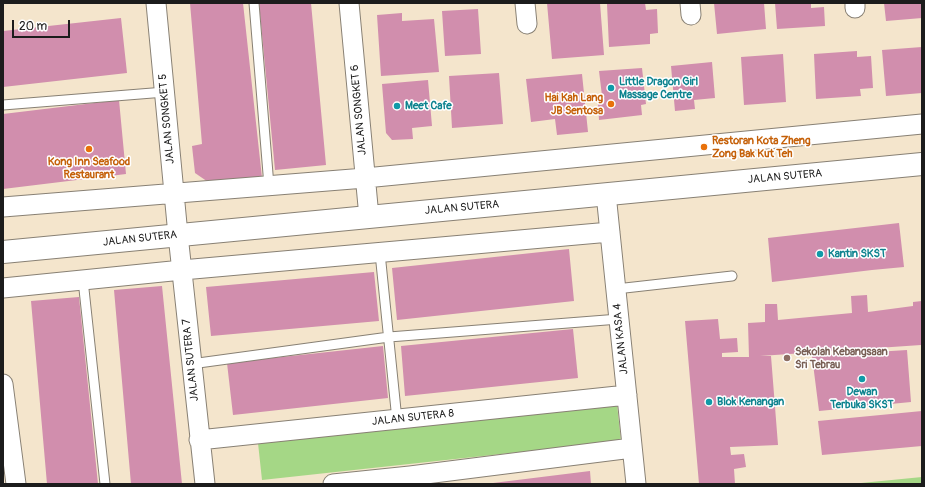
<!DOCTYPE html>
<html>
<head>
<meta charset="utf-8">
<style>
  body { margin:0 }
  #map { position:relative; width:925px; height:487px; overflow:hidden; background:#f4e5cc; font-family:Pangolin,sans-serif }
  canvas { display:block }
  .frame { position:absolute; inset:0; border:4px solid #1c1c1c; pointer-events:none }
  .scale { position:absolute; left:12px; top:20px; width:58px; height:18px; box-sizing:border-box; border:2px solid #1c1c1c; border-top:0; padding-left:5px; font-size:12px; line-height:14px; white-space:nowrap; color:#1c1c1c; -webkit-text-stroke:3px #fff; paint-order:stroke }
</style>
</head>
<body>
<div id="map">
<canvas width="925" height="487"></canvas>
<div class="frame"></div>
<div class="scale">20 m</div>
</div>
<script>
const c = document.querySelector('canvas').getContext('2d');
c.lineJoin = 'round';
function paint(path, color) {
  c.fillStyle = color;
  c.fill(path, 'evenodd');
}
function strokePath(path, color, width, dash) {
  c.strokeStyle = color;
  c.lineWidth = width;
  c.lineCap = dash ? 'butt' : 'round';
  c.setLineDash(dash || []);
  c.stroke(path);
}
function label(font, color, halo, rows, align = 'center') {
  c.font = font + ' Pangolin,sans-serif';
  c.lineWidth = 3;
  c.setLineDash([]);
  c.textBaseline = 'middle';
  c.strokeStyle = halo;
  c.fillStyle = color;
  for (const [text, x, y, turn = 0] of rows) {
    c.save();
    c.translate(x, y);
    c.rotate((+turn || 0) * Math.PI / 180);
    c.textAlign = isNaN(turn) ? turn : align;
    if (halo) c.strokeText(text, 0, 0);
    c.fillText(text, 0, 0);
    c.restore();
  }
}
const green = new Path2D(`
  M617,404L621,441L262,480L258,443Z
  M922,477V484H851Z`);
const building = new Path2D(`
  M190,3H243L262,178L211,184L195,173L192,146L202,144Z
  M259,3H311L326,165L275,170Z
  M547,3H600L604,55L552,59Z
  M622,3H645L646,10L657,9L658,33L650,34V44L609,47L607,4Z
  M714,3H764L766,29L717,34Z
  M775,3H811V8L824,7L825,26L777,29Z
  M884,3H922V18L886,21Z
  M478,9L481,54L445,56L442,11Z
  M402,13V21L434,19L439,72L381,76L377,15Z
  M121,18L127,73L3,87V31Z
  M922,47V93L886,96L882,50Z
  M857,51V57L871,56L873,88L860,89L861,96L816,99L814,54Z
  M783,54L786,102L744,105L741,57Z
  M712,62L715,98L694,100L695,109L675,111L671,66Z
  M642,68L646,104L641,105L642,115L599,120L598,104H603L599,71Z
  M499,73L503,124L452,128L449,76Z
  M582,74L588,132L557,135L555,119L531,122L526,79Z
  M428,80L432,126L412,128L413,139L392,140L386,133L382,84Z
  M119,100L126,174L3,189V114Z
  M899,223L904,267L872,270L772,282L768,238Z
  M569,249L574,301L397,320L392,268Z
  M374,272L379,321L211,336L206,287Z
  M162,286L182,484H131L114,290Z
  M867,295L868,312L913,306V302L922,301L921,345L760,356H771L778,445L730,447L731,455L744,454L746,467L734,469L735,484H699L685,321L718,319L720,339L737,338L738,352L722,353V357H749L748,323L765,322V304H777L778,320L852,313L851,296Z
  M79,297L98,484H47L31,301Z
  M573,329L578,378L405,396L401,346Z
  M383,346L388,398L233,415L227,363Z
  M907,350L911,402L819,411L812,356Z
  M922,411V446L822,455L818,421Z
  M590,471L591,484H493V483Z`);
const service = new Path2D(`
  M254,3L269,186
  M3,105L165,92
  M380,253L397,420
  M83,280L105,484
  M616,289L732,276
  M191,364L389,337L619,319`);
const minor = new Path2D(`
  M156,3L178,235L205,484
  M349,3L369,217
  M525,3L527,24
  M690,3L691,15
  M855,3V8
  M606,194L636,484
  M3,207L365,178L922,124
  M3,288L182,270L610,232
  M3,384L16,484
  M199,440L627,395
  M333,484L410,476L632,448`);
const tertiary = new Path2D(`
  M3,252L922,164`);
const markers = [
  [611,88,4,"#0f9aa8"],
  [611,104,4,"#e8710a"],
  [397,106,4,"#0f9aa8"],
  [704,147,4,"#e8710a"],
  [89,149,4,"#e8710a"],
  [820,254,4,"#0f9aa8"],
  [787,358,4,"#8d6e63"],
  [862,379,4,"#0f9aa8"],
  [709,402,4,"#0f9aa8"]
];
const cultureNames = [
  ["Little Dragon Girl",619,82],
  ["Massage Centre",619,95],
  ["Meet Cafe",405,106],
  ["Kantin SKST",828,254],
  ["Dewan",862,392,"center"],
  ["Terbuka SKST",862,405,"center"],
  ["Blok Kenangan",717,402]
];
const foodNames = [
  ["Hai Kah Lang",603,98],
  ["JB Sentosa",603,111],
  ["Restoran Kota Zheng",712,141,"left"],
  ["Zong Bak Kut Teh",712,154,"left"],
  ["Kong Inn Seafood",89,162,"center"],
  ["Restaurant",89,175,"center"]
];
const streetNames = [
  ["JALAN SONGKET 6",359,110,-95],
  ["JALAN SONGKET 5",167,119,-95],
  ["JALAN SUTERA",785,177,-5],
  ["JALAN SUTERA",462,208,-5],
  ["JALAN SUTERA",140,239,-6],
  ["JALAN KASA 4",621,339,-96],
  ["JALAN SUTERA 7",191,360,-96],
  ["JALAN SUTERA 8",413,418,-6]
];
const educationNames = [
  ["Sekolah Kebangsaan",795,352],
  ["Sri Tebrau",795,365]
];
paint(green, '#a5d786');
paint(building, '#d18ead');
strokePath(service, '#888074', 11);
strokePath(minor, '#888074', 21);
strokePath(tertiary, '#888074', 24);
strokePath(service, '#fff', 9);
strokePath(minor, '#fff', 19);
strokePath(tertiary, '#fff', 22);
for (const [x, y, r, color] of markers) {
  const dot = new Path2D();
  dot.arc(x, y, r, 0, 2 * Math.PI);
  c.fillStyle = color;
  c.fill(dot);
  strokePath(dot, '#fff', 1.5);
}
label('bold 11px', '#0d838f', '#fff', cultureNames, 'left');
label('bold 11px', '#c56008', '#fff', foodNames, 'right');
label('11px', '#1c1c1c', '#fff', streetNames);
label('bold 11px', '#785e54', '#fff', educationNames, 'left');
</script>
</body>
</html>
